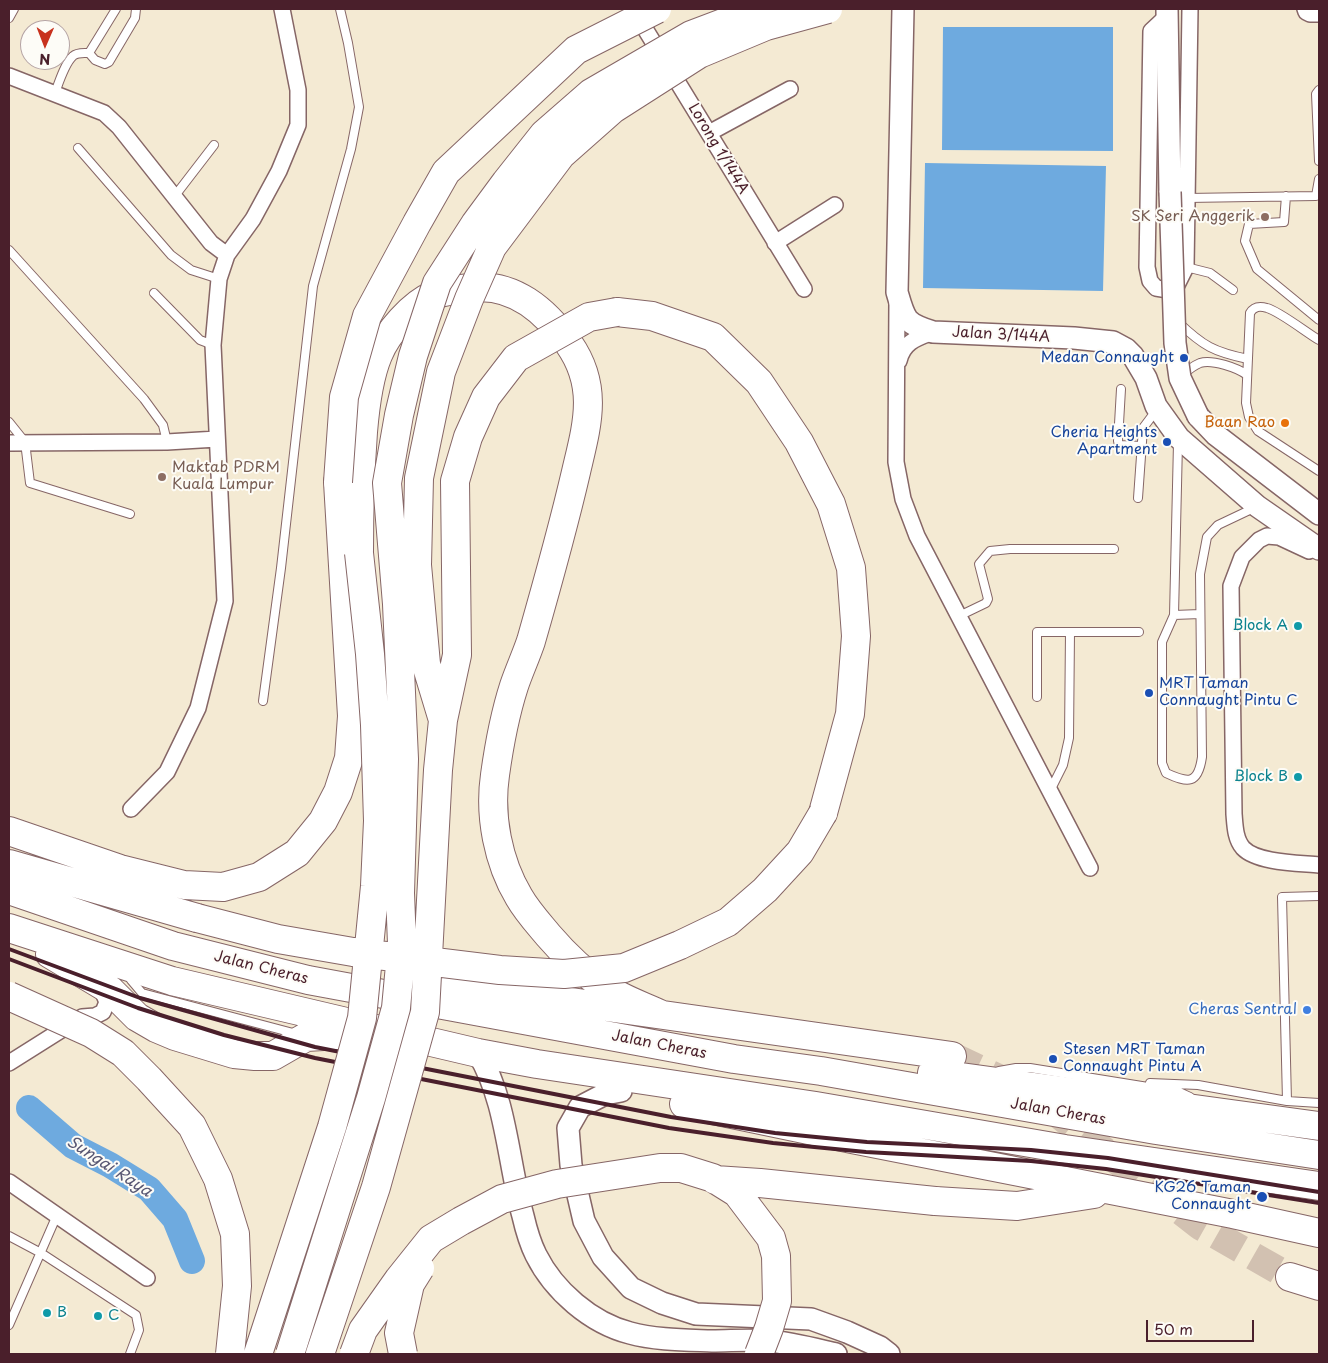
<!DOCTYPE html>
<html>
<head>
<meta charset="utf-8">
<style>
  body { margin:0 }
  #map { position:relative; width:1328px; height:1363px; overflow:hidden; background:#f4ead3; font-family:"Playpen Sans",sans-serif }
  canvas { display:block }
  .frame { position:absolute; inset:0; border:10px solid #4a1f2b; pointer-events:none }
  .north { position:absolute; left:20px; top:20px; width:50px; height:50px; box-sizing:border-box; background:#fdfcf7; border:1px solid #b5a4a5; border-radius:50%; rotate:181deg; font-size:14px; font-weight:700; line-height:20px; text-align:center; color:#4a1f2b }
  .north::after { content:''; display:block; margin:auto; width:18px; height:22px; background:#c8321e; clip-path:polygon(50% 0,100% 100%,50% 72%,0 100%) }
  .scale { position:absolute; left:1146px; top:1320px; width:108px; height:22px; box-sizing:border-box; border:2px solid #4a1f2b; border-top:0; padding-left:6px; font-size:15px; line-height:18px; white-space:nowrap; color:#4a1f2b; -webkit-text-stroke:4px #fdfcf7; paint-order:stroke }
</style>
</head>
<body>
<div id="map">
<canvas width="1328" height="1363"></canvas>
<div class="frame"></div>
<div class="north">N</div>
<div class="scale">50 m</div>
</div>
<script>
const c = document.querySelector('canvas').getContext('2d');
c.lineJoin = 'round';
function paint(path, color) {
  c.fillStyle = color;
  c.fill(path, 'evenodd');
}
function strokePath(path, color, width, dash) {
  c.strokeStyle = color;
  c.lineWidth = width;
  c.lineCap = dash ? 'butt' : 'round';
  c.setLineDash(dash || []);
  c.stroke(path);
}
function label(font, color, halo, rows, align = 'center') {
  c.font = font + ' "Playpen Sans",sans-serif';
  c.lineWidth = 4;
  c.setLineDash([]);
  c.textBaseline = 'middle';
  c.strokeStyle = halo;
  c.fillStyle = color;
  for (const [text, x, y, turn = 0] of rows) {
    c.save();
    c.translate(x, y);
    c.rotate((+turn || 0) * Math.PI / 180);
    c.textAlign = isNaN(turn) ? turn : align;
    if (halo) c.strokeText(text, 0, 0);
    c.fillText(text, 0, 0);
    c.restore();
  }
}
const water = new Path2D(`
  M943,27H1113V151L942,150Z
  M925,163L1106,166L1103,291L923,288Z`);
const river = new Path2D(`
  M29,1108L73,1146L110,1165L149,1189L175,1219L192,1261`);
const highwayTunnel = new Path2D(`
  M952,1056L1005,1081
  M1050,1108L1200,1226L1290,1277`);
const lane = new Path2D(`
  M9,18L14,9
  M89,53L95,60L105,64L109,62L135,18L136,9
  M89,53L116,9
  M1319,90L1316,94L1319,161
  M55,93C59,82 65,63 73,56C77,52 84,53 89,53
  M78,148L171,255L191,270L219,279
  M1286,196L1284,222L1249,224L1245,241L1257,269L1319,320
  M174,197L214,145
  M1187,198L1316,196L1319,179
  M9,250L144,399L163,425L167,442
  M1186,267L1210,273L1233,290
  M154,293L200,340L213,345
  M1178,322C1203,346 1214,352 1248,359
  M1319,340C1307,333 1279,311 1267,308C1260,306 1254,306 1250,313L1246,403L1249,417L1258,431L1319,471
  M1183,375C1188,370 1193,366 1200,363C1212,359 1238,368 1247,375
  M1121,389L1118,441L1119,445L1142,446
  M9,422L25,442L30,483L130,514
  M1178,443L1174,615L1162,642V763L1166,773C1188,783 1198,785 1202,757L1200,574L1207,537L1218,525L1256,507
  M1138,498L1143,428L1152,416L1154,410
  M1174,615L1200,614
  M959,616L986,603L988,599L979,564L990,551L1010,549H1114
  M1070,632H1139
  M1037,697V632H1070L1069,738L1063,765L1050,791
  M263,701L281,568L313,286L351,149L359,107L348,43L340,9
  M129,975L131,980L142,993L297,1034
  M999,1071L1016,1068H1030L1179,1092L1190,1097
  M1150,1083L1198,1085L1287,1101L1319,1103
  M1287,1101L1282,897L1319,896
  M9,1236L41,1253L136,1315L139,1330L130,1354
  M9,1325L57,1215`);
const street = new Path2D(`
  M1305,9L1306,12L1310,14H1319
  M636,14L804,289
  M1167,16L1151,31L1147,267L1150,281L1156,288L1168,290L1176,287L1186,267L1190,9
  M9,76L104,113L119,127L211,243L227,255
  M709,133L790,89
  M775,243L835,205
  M897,302L896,462L903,499L917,536L1090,868
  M899,361C903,342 917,338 933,332
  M9,443L167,442L217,439
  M1309,551L1279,537L1267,536L1259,540L1242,557L1231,586L1234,814C1235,825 1235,839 1243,848C1257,863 1299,863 1319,865
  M131,809L167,772L198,708L225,601L213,345L219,279L227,255L253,219L279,171L298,125V90L282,9
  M9,1063L82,1017L95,1016L103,1012L107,1002L101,988
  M9,1182L147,1278`);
const secondary = new Path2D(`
  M903,9L897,292C905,320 905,323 933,332L1074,338L1113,342L1126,349L1133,356L1146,378L1156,406L1179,438L1257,506L1319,549
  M1167,9L1170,192
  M1198,416L1216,435L1319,514
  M478,1053C507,1101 508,1163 523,1216C526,1229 530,1243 536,1255C554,1291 591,1323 630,1333C655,1340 686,1340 712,1341C731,1341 750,1339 769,1341C791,1343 814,1349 836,1354
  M621,1091L605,1094L580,1107L568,1128L571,1165L584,1221L603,1257L631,1288L662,1303L696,1314L811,1319L847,1332L880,1347L889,1354`);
const highway = new Path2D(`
  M617,312L652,316L713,337L759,382L799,442L831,504L851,568L856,636L850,714L823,813
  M359,553C359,513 360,473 363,432C365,408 368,379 378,355C387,333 412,304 434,295C445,291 458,289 470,288C513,282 546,311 569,344C599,387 587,425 576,472C563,528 547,585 531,641C526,656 519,671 514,686C505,714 499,746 495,775C489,816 498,862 519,897C527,911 538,923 548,935C566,956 584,973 606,988C622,999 643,1006 660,1014
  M9,831L120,869L184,885L223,887L259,877L297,853L323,821L338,792L349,758L352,716L338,482
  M9,864L197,918
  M9,890L173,946L308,980L734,1059L821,1071L1156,1130L1319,1155
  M9,928L172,981L478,1053L537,1064L816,1106L1065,1149L1319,1186
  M50,954L110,990L137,1017L156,1028L175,1036L234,1054L255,1056H273L306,1037L358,1034
  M412,984L480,989L952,1056
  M932,1073L1319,1126
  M684,1104L852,1139L1233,1214L1319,1233
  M935,1201L1017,1206L1094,1194
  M1290,1277L1319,1286`);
const rail = new Path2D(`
  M9,949L140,998L315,1047L671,1117L775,1133L867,1142L1031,1150L1108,1158L1319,1192
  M9,959L138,1008L224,1035L315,1058L669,1128L773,1143L866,1152L1031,1161L1106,1169L1319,1203`);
const secondaryBridge = new Path2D(`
  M1170,192L1175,343L1180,378L1198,416`);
const highwayBridge = new Path2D(`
  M338,482L344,397L367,316L417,223L446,172L576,50L657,9
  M442,717L426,664L417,565L419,478L441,372L469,299L492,247L561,155L613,109L699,54L766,26L828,9
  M197,918L278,939L353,952L500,970L564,974L624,968L680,945L728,922L765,890L800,852L823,813
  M9,996L91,1033L123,1053L149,1079L192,1126L218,1179L235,1234L237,1286L230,1354
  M715,1180L760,1183L935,1201
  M258,1354L332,1127L362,1018L375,886L378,821L375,725L370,654L359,553
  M290,1354L371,1098L396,1008L402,944L400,893L404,759L397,604L387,483L399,415L413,356L437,283L475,224L506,182L544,134L591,93L691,35L760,9
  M320,1354L376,1187L425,1012L438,770L443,720L457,655L455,481L468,437L486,397L516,358L589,317L617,312
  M354,1354L363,1330L399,1279L431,1239L461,1221L502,1199L557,1184L660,1168H681L713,1178L737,1193L771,1238L776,1256L777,1301L769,1328L759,1354
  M403,1354L399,1333L410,1284L420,1268`);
const markers = [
  [1265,217,5,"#8d6e63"],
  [1184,358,5,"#1a4fb4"],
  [1285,423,5,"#e8710a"],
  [1167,442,5,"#1a4fb4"],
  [162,477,5,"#8d6e63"],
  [1298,626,5,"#0f9aa8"],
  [1149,693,5,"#1a4fb4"],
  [1298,777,5,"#0f9aa8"],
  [1307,1010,5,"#3f7fe0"],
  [1053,1059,5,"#1a4fb4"],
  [1262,1197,6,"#1a4fb4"],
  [47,1313,5,"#0f9aa8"],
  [98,1316,5,"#0f9aa8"]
];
const streetNames = [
  ["Lorong 1/144A",718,149,59],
  ["Jalan 3/144A",1001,335,3],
  ["Jalan Cheras",261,968,14],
  ["Jalan Cheras",659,1045,11],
  ["Jalan Cheras",1058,1112,10]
];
const educationNames = [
  ["SK Seri Anggerik",1255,217],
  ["Maktab PDRM",172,468,"left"],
  ["Kuala Lumpur",172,485,"left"]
];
const transitNames = [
  ["Medan Connaught",1174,358],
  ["Cheria Heights",1157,433],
  ["Apartment",1157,450],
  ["MRT Taman",1159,684,"left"],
  ["Connaught Pintu C",1159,701,"left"],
  ["Stesen MRT Taman",1063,1050,"left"],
  ["Connaught Pintu A",1063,1067,"left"],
  ["KG26 Taman",1251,1188],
  ["Connaught",1251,1205]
];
const foodNames = [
  ["Baan Rao",1275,423]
];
const cultureNames = [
  ["Block A",1288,626],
  ["Block B",1288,777],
  ["B",57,1313,"left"],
  ["C",108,1316,"left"]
];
const shopNames = [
  ["Cheras Sentral",1297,1010]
];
const waterNames = [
  ["Sungai Raya",109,1167,33]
];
paint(water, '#6eaadf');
strokePath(river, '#6eaadf', 26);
strokePath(highwayTunnel, '#d2c1b1', 28, [28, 14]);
strokePath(lane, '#866666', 10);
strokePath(street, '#866666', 18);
strokePath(secondary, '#866666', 24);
strokePath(highway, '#866666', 30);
strokePath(lane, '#fff', 8);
strokePath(street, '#fff', 15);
strokePath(secondary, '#fff', 21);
strokePath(highway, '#fff', 28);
strokePath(rail, '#4a1f2b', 4);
strokePath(secondaryBridge, '#866666', 24, []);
strokePath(highwayBridge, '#866666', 30, []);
strokePath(secondaryBridge, '#fff', 21);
strokePath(highwayBridge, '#fff', 28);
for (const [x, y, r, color] of markers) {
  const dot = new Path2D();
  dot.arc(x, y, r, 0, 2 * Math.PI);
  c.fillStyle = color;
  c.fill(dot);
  strokePath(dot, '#fdfcf7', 2);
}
label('15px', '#4a1f2b', '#fdfcf7', streetNames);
label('15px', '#785e54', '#fdfcf7', educationNames, 'right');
label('15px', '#164399', '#fdfcf7', transitNames, 'right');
label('15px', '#c56008', '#fdfcf7', foodNames, 'right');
label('15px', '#0d838f', '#fdfcf7', cultureNames, 'right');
label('15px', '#366cbe', '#fdfcf7', shopNames, 'right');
label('italic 16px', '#585773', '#fdfcf7', waterNames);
</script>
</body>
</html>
